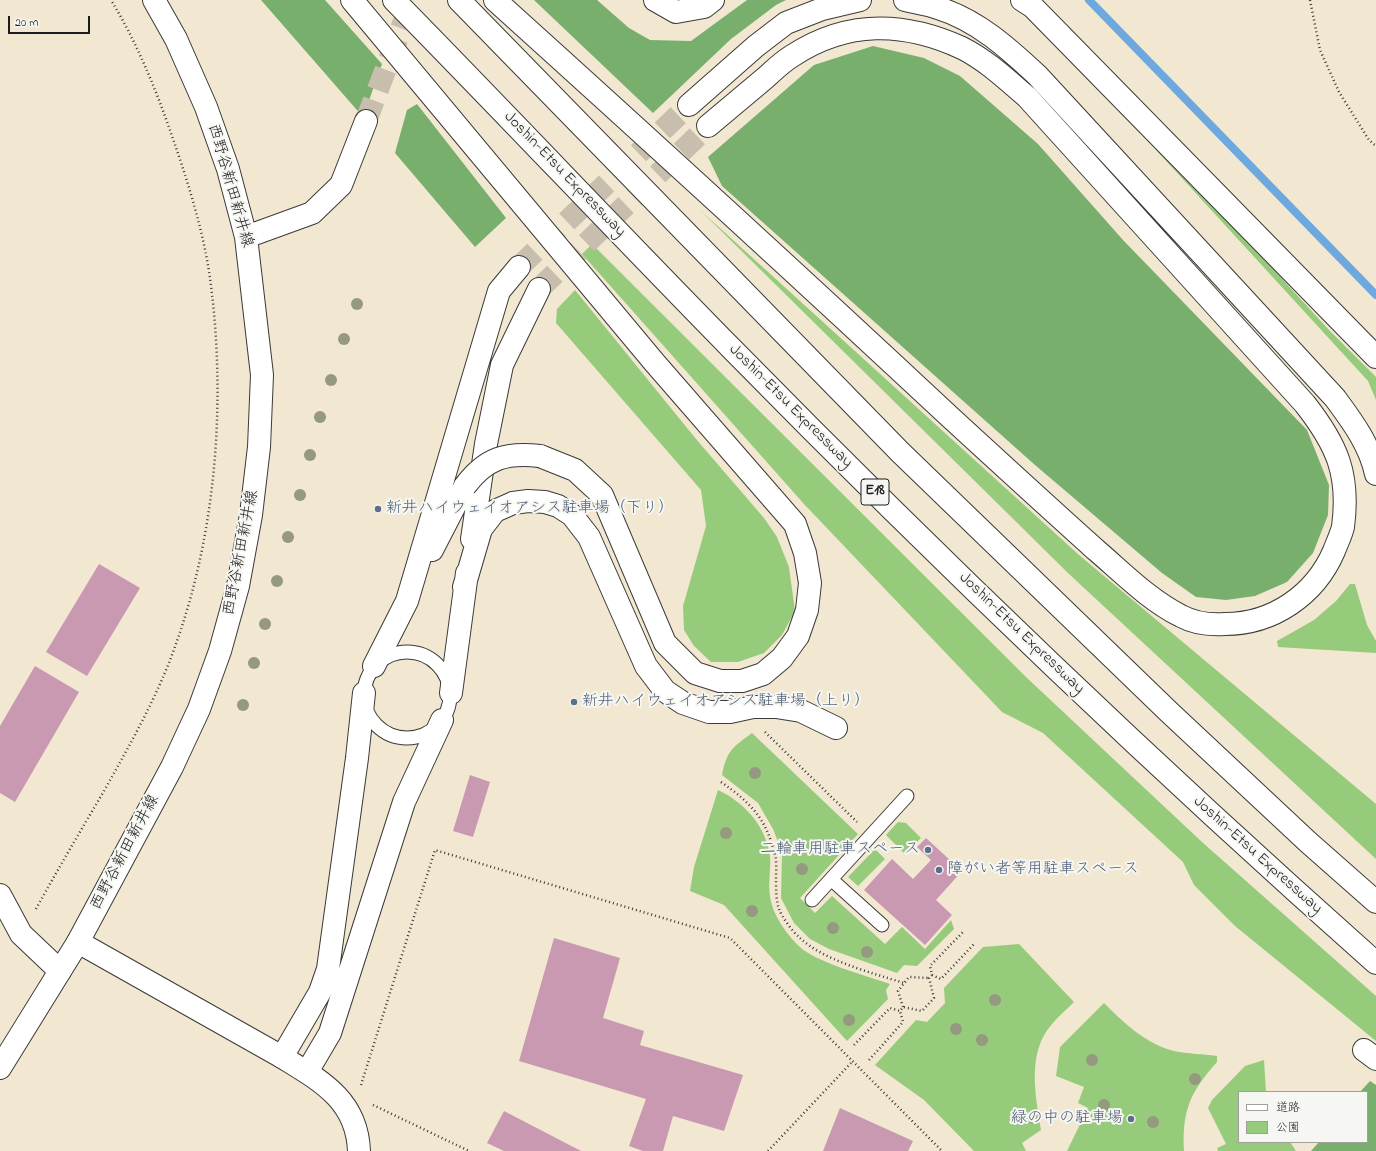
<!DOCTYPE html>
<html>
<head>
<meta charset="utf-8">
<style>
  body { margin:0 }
  #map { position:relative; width:1376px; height:1151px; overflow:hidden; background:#f2e7d1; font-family:"Indie Flower","Klee One",sans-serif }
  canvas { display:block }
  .legend { position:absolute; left:1238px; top:1091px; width:130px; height:52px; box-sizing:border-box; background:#f6f6f2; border:1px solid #9f9f9c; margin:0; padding:5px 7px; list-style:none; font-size:12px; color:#1c1c1c }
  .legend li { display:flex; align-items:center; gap:8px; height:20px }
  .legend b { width:20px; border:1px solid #9f9f9c }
  .scale { position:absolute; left:8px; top:16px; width:82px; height:18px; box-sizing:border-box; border:2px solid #1c1c1c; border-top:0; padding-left:5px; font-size:12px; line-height:14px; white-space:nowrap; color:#1c1c1c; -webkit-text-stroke:3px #f6f6f2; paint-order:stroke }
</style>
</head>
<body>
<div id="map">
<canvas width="1376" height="1151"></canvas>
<ul class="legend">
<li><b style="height:5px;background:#fff"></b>道路</li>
<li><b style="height:11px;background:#97cb7c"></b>公園</li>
</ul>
<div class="scale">20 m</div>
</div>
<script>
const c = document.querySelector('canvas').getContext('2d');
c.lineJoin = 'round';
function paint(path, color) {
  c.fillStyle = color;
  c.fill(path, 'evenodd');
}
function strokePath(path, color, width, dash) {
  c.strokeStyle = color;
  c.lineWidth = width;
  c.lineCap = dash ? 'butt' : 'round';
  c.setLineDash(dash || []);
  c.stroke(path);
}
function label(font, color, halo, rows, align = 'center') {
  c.font = font + ' "Indie Flower","Klee One",sans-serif';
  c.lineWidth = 4;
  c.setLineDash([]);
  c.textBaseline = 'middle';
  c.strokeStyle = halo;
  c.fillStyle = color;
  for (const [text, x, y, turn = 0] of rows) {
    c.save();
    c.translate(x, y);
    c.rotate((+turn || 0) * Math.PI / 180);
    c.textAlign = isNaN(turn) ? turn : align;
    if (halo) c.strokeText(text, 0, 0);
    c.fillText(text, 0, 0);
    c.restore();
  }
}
const green = new Path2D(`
  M1129,112L1329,330L1376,377V400L1368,381L1124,115Z
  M700,210L1079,555L1376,804V859L1069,574Z
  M592,244L1026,677L1202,842L1376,996V1041L1235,926L1194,885L1183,862L1043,733L1002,712L804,504L582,254Z
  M575,290L696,439L764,518L777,537L789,567L795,611L782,635L764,653L738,662H711L694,646L684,630L683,606L706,526L701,490L556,323L557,309Z
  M1350,584H1355L1367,625L1376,641V653L1278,647L1277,641L1314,620L1336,601Z
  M752,733L858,834L800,898L815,913L832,896L885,944L902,927L925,949L951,920L954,929L917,966L904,965L897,973L829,949L810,939L794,923L781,898L782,852L773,829L758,803L722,775C727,750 732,748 752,733Z
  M718,790C744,802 766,826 770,856C771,869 768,883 770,896C772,914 787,935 800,947C815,962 868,976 890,984L886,990L888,999L847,1041L724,905L690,891L694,867Z
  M898,822L906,823L921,838L905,854L886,835Z
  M875,849L885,859L858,886L848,877Z
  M1019,944L1074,1002C1065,1011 1053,1021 1046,1032C1028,1060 1036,1099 1041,1130L1022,1143L1026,1151H974L924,1100L875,1065L916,1020L927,1022L945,1003L944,988L983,947Z
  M1104,1003C1124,1023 1146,1044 1174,1051C1188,1054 1203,1054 1217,1056V1062C1190,1092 1182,1111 1184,1151H1067L1088,1108L1078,1103L1084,1087L1056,1076L1060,1047Z
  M1264,1060L1266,1092H1239V1142H1290L1296,1151H1218L1217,1148L1226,1144L1208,1108L1212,1100L1245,1066Z`);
const forest = new Path2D(`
  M261,0H325L382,64L363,117Z
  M534,0H597L629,28L650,40L691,41L747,0H786L776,5L731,39L653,113Z
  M873,46L924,58L960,76L1038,144L1123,240L1307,430L1329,485L1328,515L1313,553L1287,582L1255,596L1226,600L1196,597L1162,573L1035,465L722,186L708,157L814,65Z
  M417,104L506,218L475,247L395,153L407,110Z
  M1370,1081L1376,1085V1151H1311L1319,1142H1367V1092H1360Z`);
const stream = new Path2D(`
  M1089,0L1376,295`);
const building = new Path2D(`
  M99,564L140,588L87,676L46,652Z
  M35,666L79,692L15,802L0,793V726Z
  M470,775L490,782L473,837L453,831Z
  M926,838L962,871L936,900L952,915L925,945L864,890L892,859L913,879L931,860L917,847Z
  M554,938L620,958L603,1018L644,1031L640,1045L743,1075L724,1131L673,1116L663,1151H643L629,1146L646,1099L519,1061Z
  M840,1108L913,1141L908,1151H823Z
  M504,1111L581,1151H504L487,1143Z`);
const secondaryTunnel = new Path2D(`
  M366,121L412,0`);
const highwayTunnel = new Path2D(`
  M519,267L689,105
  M539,289L708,126`);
const path = new Path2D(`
  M1310,0L1320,50L1339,92L1369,140L1376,146
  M765,732L857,822
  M721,782C751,803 766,818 775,855C777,862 776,871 776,879C776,888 776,901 779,909C782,917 792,931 799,937C822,960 872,973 904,983
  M36,909C58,869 81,830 104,791C132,741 160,692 178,638C217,526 226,396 210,278C203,229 187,179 171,133C155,87 136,41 111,0
  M932,975L941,979L975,943
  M903,1007L898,991L909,977L929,978
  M854,1045L890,1008L900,1011L903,1007L922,1011L934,998L929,978L932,975L930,966L963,932
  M869,1060L903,1022L900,1011
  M361,1085L435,850L730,938L942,1151
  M373,1105L469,1151
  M768,1151L852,1062`);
const lane = new Path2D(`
  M364 695a43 43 0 1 1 86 0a43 43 0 1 1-86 0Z
  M832,880L882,925
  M812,900L907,796`);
const street = new Path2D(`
  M655,0L676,12L704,7L713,0
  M1022,0L1033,7L1376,357
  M0,895L21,934L60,971
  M78,942L282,1057C321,1081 357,1100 359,1151`);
const secondary = new Path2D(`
  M246,237L312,213L341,185L366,121
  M0,1068L78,942L172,767L199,709L220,651L238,586L251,515L259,447L262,375L246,237L228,169L206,107L176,39L154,0`);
const highway = new Path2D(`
  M352,0L654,362L795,524L805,553L810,583L807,610L798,636L782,658L763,674L742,681H720L695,673L665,643L602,495L575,470L540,456
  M394,0C507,115 618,233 731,348C939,560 1154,766 1376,963
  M459,0L900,452L1169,712L1308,842L1376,902
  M495,0C648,138 800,277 950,417C999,462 1047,506 1096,550C1123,573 1149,600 1181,616C1194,623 1211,625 1225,624C1273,624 1315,595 1334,551C1337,543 1341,535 1343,527C1350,474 1337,445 1305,404L1027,97C1007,80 986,60 962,48C903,21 847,20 792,56C782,62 773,71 764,79C745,95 727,110 708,126
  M905,0C916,3 928,4 938,8C977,20 1008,48 1037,75L1335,398C1352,421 1370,445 1376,474
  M689,105L756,46L786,23L822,9L860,0
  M472,539L486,444L502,365L539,289
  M432,550L465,486
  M464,587L481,529L495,511L513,503L528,501L545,502L558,506L572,515L589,537L646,666L665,691L683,703L709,712H730L753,707H776L801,711L836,728
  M374,666L407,601L499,291L519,267
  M451,693L467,573
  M1364,1050L1376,1059
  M282,1057L320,992L328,969L357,758L364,693
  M307,1072L330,1033L404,802L442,720`);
const highwayBridge = new Path2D(`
  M465,486C486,458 506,452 540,456`);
const trees = [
  [357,304],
  [344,339],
  [331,380],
  [320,417],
  [310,455],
  [300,495],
  [288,537],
  [277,581],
  [265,624],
  [254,663],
  [243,705],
  [755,773],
  [726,833],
  [802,869],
  [752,911],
  [833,928],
  [867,952],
  [995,1000],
  [849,1020],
  [956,1029],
  [982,1040],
  [1092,1060],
  [1195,1079],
  [1104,1105],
  [1034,1118],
  [1153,1122]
];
const markers = [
  [378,509,4,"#5c6f8a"],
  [574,702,4,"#5c6f8a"],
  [928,850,4,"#5c6f8a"],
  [939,870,4,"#5c6f8a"],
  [1131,1119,4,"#5c6f8a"]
];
const shields = [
  [875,492,28]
];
const shieldNames = [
  ["E18",875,492]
];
const streetNames = [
  ["Joshin-Etsu Expressway",564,175,46],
  ["西野谷新田新井線",229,186,74],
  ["Joshin-Etsu Expressway",790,407,45],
  ["西野谷新田新井線",242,553,-79],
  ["Joshin-Etsu Expressway",1021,634,44],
  ["西野谷新田新井線",126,853,-62],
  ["Joshin-Etsu Expressway",1257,856,42]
];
const serviceNames = [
  ["新井ハイウェイオアシス駐車場（下り）",386,509],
  ["新井ハイウェイオアシス駐車場（上り）",582,702],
  ["二輪車用駐車スペース",920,850,"right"],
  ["障がい者等用駐車スペース",947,870],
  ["緑の中の駐車場",1123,1119,"right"]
];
paint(green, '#97cb7c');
paint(forest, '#79af6c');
strokePath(stream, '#6da8de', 8);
paint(building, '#c899b0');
strokePath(secondaryTunnel, '#c7bead', 22, [22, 11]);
strokePath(highwayTunnel, '#c7bead', 22, [22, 11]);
strokePath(lane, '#3c3a37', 15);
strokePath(street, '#3c3a37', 24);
strokePath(secondary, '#3c3a37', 24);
strokePath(highway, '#3c3a37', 24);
strokePath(path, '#3c3a37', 2.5, [1, 3]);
strokePath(lane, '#fff', 13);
strokePath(street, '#fff', 22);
strokePath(secondary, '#fff', 22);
strokePath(highway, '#fff', 22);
strokePath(highwayBridge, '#3c3a37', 24, []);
strokePath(highwayBridge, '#fff', 22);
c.fillStyle = '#949980';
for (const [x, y] of trees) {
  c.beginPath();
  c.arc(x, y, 6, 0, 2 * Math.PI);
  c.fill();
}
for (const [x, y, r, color] of markers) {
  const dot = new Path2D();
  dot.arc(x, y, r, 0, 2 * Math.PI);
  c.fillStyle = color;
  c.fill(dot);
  strokePath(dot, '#f6f6f2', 1.5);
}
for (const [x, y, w] of shields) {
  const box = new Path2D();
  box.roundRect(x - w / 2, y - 13, w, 26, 3);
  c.fillStyle = '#f6f6f2';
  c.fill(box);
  strokePath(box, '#1c1c1c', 1);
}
label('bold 15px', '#1c1c1c', null, shieldNames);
label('16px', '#1c1c1c', '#f6f6f2', streetNames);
label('16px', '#4e5e75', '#f6f6f2', serviceNames, 'left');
</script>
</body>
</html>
